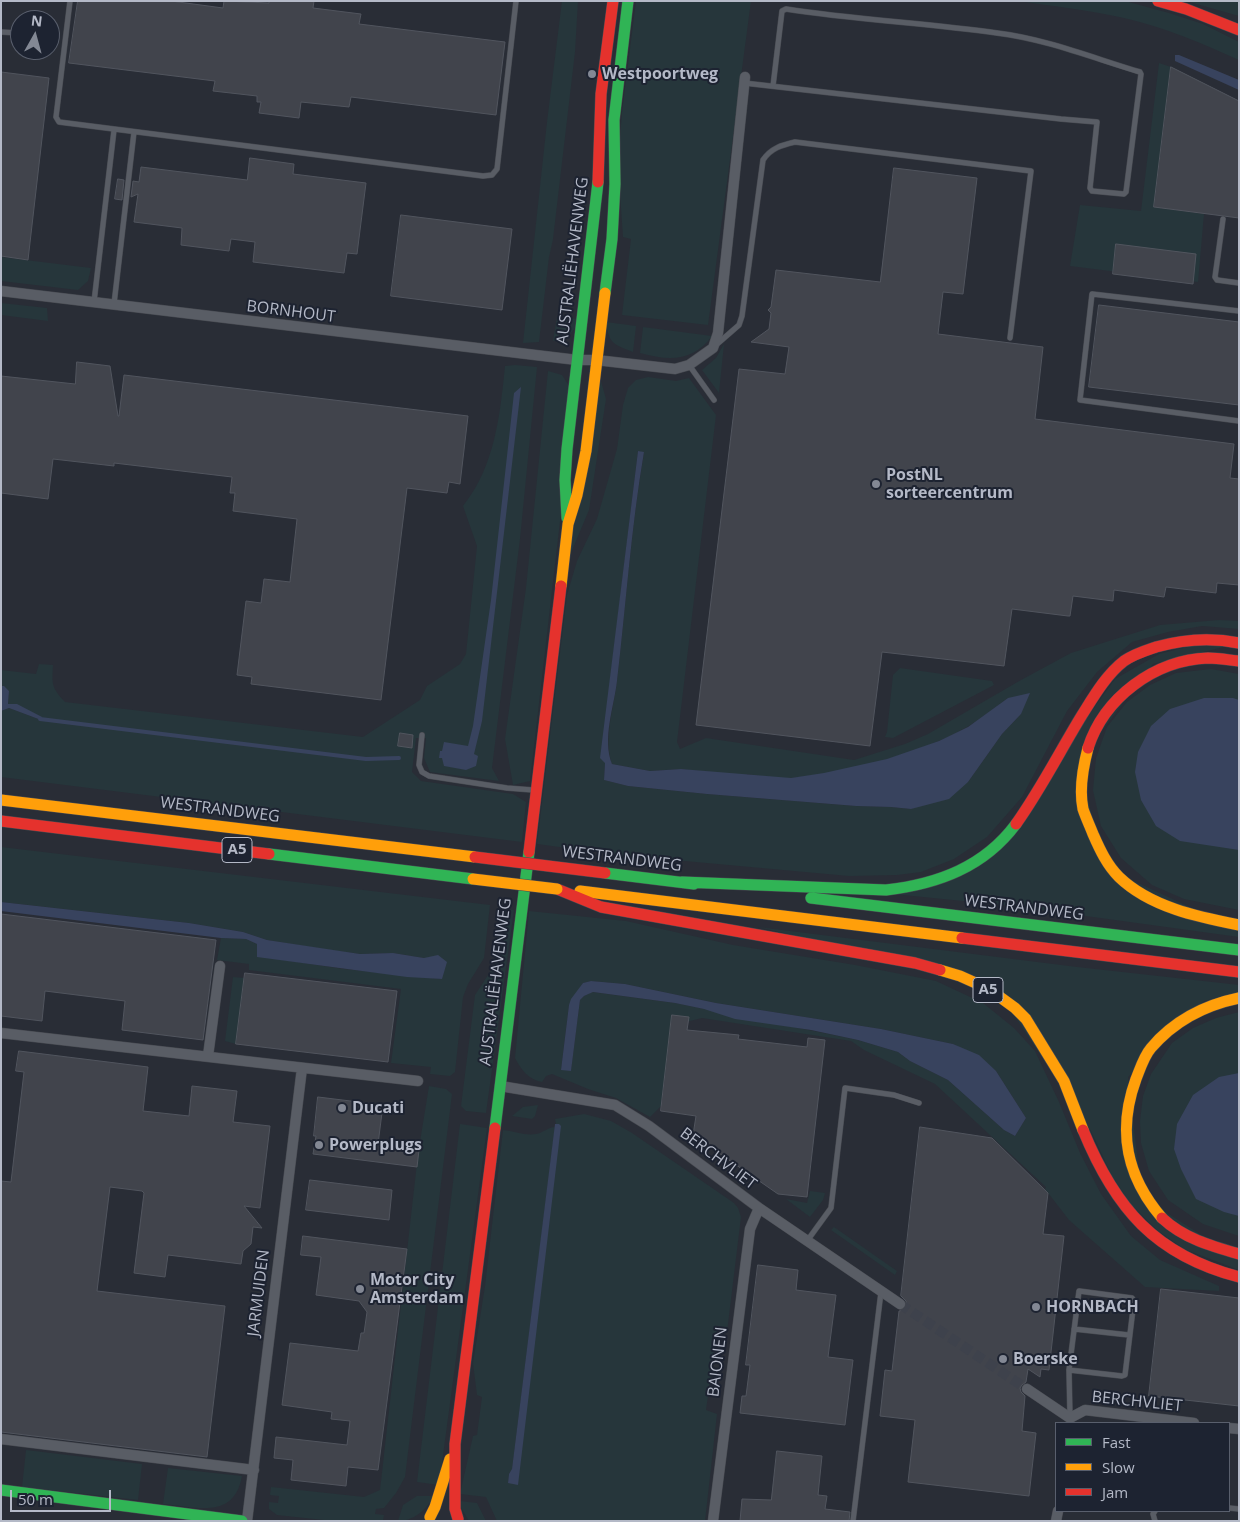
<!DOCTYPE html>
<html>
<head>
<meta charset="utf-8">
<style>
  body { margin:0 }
  #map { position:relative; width:1240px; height:1522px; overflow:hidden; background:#292d36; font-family:"Open Sans",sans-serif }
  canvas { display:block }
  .frame { position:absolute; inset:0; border:2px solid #b4b9c7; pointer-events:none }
  .legend { position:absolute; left:1055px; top:1422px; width:175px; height:90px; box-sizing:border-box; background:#1d2331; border:1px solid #595f6d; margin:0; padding:6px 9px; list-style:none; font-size:15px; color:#b4b9c7 }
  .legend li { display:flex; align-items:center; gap:10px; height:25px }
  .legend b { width:25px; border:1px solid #595f6d }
  .north { position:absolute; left:10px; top:10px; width:50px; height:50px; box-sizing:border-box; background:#1d2331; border:1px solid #595f6d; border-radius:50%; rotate:7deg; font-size:14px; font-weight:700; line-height:20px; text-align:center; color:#b4b9c7 }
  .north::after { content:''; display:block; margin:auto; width:18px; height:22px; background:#838894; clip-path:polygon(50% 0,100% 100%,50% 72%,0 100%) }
  .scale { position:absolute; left:10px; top:1490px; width:101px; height:22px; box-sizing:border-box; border:2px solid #b4b9c7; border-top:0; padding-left:6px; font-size:15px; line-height:18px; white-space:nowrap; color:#b4b9c7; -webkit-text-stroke:4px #1d2331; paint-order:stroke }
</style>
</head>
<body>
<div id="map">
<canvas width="1240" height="1522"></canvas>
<div class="frame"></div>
<ul class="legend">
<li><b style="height:6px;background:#30b455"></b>Fast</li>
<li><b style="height:6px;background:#ff9f0a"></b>Slow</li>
<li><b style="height:6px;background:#e5322d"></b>Jam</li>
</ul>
<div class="north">N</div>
<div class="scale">50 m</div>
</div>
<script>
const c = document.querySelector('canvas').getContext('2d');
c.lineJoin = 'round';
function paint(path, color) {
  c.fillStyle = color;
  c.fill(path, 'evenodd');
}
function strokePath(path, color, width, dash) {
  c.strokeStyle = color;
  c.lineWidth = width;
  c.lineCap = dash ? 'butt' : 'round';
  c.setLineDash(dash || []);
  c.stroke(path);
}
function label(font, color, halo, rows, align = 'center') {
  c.font = font + ' "Open Sans",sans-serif';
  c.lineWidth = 4;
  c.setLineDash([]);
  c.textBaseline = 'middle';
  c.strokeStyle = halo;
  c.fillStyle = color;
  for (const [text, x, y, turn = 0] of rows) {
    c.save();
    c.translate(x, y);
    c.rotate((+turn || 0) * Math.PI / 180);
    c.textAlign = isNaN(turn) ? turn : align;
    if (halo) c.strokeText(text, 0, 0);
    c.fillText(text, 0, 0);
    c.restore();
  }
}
const green = new Path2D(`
  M562,1H578L575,52L553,239L549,257L539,342L523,343L547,122Z
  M636,1H751L708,325L622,315L631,239L623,237L618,165L622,112Z
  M1017,1H1125L1169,13L1203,24L1239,42V60C1201,43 1164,27 1124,18C1089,10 1053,6 1017,1Z
  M1186,1H1239V16Z
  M1159,63L1171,67L1154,207L1204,214L1198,282L1070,266L1080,205L1141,211Z
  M1,257L91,268L88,281L78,290L1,281Z
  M1,303L47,308L48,321L1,315Z
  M557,317L580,319C574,332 567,339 553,341Z
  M606,322L636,326L633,352C613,344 609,344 606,322Z
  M643,327L712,336C693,362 669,361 640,353Z
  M724,344L719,393L702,370L716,358Z
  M515,365L537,367L520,539L492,768L499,781L430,772L424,758L426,738H416L412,772L421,781L513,794L526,802L522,842L1,777V711L9,708L41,720L8,704L9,691L1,686V670L36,674L39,664L53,665C52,684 51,687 65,702L363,737L420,700L427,686L460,664L466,654L477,546L463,506C495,466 500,415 505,366Z
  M548,371L562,375L573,392L571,426L530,781L513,785L505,739L526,588Z
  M648,377L676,381L689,378L716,415L677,742L680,749L706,738L854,760L905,744L928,734L1021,680L1071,653L1160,625L1219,620L1239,621V629L1202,626L1168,632L1132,642L1097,672L1067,711L1022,797L987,837L954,859L921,872L897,875L849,876L619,855L537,844L567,595L577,561L597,519L617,449L623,405L628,388L636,380ZM638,451L644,453C631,528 626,605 617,681C614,708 603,738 612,764L650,771L681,769L746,776L747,774C762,776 778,779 793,778C844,774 923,753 967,727C981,719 994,708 1008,698L1021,714L1002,734L968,782L911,809L891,807L856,806L707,794L628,786L604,780L610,682Z
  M601,381L606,399L589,510L568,560L565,557Z
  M1191,646H1228L1153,664L1079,761L1104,867L1239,930V937L1013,906L893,894L977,868L1115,679L1159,654Z
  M900,668L992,681L994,685L893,738L885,737L887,732L893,675Z
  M1211,669L1239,674V910L1184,899L1152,885L1121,858L1101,826L1093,790L1096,758L1107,727L1127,702L1150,685L1176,673Z
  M1,847L490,905L484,958L468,984L463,997L455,1072L450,1076L430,1074L431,1067L391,1063L401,989L249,970V964L217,960L221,938L246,939L257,944V956L344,969L442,979L424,958L393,953L360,954L329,950L267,940L243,932L189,923L1,902Z
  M503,909L514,910L486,1113L466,1111L461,1106L475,995L494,966Z
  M529,911L626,921L733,945L855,965L936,981L983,1003L1014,1028L1035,1051L1059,1102L1080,1153L1101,1194L1131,1236L1160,1260L1219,1286V1291L1145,1287L1069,1220L1045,1189L1046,1187L935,1084L864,1050L851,1041L702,1018L678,1024L671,1034L661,1106L650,1117L616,1098L588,1089L552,1074L546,1076L542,1082C528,1079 522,1071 515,1058ZM591,981L625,984L716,1003L881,1029L953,1044L996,1071L1026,1118L1015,1136L1004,1130L948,1080L910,1061L898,1052L858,1040L675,1003L592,992L584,996L580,1000L571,1070H561L569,1005L583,983Z
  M758,927L1077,967L1239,985V992L1204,1001L1128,1077L1142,1197L1239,1259V1270L1184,1249L1157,1230L1131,1204L1112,1176L1091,1131L992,982Z
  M233,977L245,978L236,1044L225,1041Z
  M1239,1012V1236L1203,1224L1168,1200L1149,1171L1141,1143L1140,1121L1143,1096L1151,1074L1172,1043L1193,1028L1216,1018Z
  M429,1086L446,1089L452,1094L405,1477L396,1493L384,1508L376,1509L375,1514L384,1515L383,1521H333L277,1515L269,1509V1502L278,1503L279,1496L270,1495L271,1487L364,1497L380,1490L418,1154Z
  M538,1105L535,1116L532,1119L512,1116L523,1107Z
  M584,1114L611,1121L632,1133L734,1203L738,1208L741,1217L727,1332L717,1331L706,1410L717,1414L705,1521H497L486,1497L460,1494L473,1436L477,1435L482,1397L477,1395L473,1363L485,1286L503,1130C513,1131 526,1136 536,1134C543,1133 548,1127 555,1127L512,1470L509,1474L508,1483H512L556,1124L555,1119Z
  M460,1124L487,1128L439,1485L417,1482Z
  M810,1191L825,1193L823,1200L810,1217L786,1199L807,1203Z
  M834,1227L897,1271L895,1275L831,1230Z
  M26,1450L142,1464L138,1500L22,1487Z
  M168,1468L242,1476C234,1520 197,1507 163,1504Z
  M417,1496H434C426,1510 414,1521 398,1521L403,1505Z
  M460,1501L477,1503L486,1521H469L460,1506Z`);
const water = new Path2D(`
  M1175,55H1179L1239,80V90L1175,61Z
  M521,387L482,721L474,754L478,756L476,766L466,770L444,766L442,758H439L440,751H442L444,742L468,746L473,726L491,600L514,393Z
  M638,451L644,452C631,528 626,605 617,681C614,707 602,739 612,764L650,771L681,769L791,778L824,773L887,759L939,741L968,727L1008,698L1030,693L1021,714L1002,734L968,782L949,799L911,809L891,807L856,806L707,794L628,786L604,780L605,763L600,758Z
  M1,686H4L9,691L8,704H17L42,717L41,720L9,708L1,711Z
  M1204,698H1233L1239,700V850L1180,841L1156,826L1141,800L1135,772L1138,752L1151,726L1170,709Z
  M1,902L189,923L243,932L267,940L360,954L393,953L424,958L438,955L447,962L442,979L407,977L257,957V944L246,939L221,938L1,911Z
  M591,981L625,984L716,1003L881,1029L953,1044L979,1055L996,1071L1026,1118L1015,1136L1004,1130L948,1080L910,1061L898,1052L858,1040L811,1030L735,1019L704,1009L675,1003L593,992L584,996L580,1000L571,1071L561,1070L569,1005L571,999L583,983Z
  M1239,1073V1216L1224,1212L1196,1199L1181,1169L1174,1149L1177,1124L1193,1095L1219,1077Z
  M555,1124H559L561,1126L518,1485L508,1483L509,1474L512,1469Z`);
const stream = new Path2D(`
  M40,719L366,759L399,758`);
const building = new Path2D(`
  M78,1H171L223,8L224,1L269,3V1H314L313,8L361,14L359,24L505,42L496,115L351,97L349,107L301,102L299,118L259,113L261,102H257V96L213,91L215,81L69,63Z
  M1171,67L1239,101V218L1154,207Z
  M1,72L49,78L28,260L1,256Z
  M250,158L294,164L293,174L366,183L357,254L347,253L344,273L253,262L255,242L231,239L229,251L181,245L182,228L134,222L138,194L131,197L133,181L139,182L141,167L247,180Z
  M894,168L977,178L963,294L943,292L938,334L1043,347L1035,419L1234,444L1230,478L1239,479V585L1217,583L1216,593L1166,587L1164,597L1114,590L1113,601L1073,596L1070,616H1068L1012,609L1004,666L882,652L870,746L696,725L739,369L785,374L789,347L751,342L769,329L771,313L768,310L771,307L776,270L880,282Z
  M118,179L124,180L122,200L115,199Z
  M401,215L512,229L502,310L391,296Z
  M1116,244L1196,254L1193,284L1113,274Z
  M1099,305L1239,322V405L1089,387Z
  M77,362L110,366L118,416H119L124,375L468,416L460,484L449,482L447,493L407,488L381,700L251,684L252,677L237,675L246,601L261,603L264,579L290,582L297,519L233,511L235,493H230L232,477L114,463V466L53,459L48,499L1,493V376L75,384Z
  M400,733L413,735L412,748L398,746Z
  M1,914L216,940L203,1040L122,1030L125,1001L45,991L42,1021L1,1016Z
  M245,973L397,991L388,1062L236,1044Z
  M672,1015L689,1017L687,1030L739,1035L738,1039L807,1047L808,1038L825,1040L807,1197L778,1194L693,1135L696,1116L661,1111Z
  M19,1051L148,1067L143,1111L189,1116L192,1086L237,1091L233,1122L270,1126L260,1208L244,1206L262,1228L253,1227L251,1244L243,1251L241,1264L168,1255L165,1277L134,1273L144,1193L142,1191L110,1187L97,1291L225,1306L207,1457L1,1432V1181L11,1182L24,1072L16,1071Z
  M318,1097L383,1105L378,1144L419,1150L417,1167L313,1154L316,1136H314Z
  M920,1127L992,1138L1048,1193L1043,1234L1064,1236L1049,1370L1041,1369L1040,1377L1028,1369L1026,1382L1022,1385L1020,1388L1021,1392L1025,1396L1022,1431L1036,1433L1029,1496L908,1482L915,1420L880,1416L885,1370L892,1371L899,1311L903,1310L907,1305L906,1301L901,1296Z
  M310,1180L392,1190L389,1220L306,1210Z
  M303,1236L407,1249L378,1470L348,1467L346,1486L291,1480L293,1460L274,1458L276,1437L347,1445L350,1421L331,1419L332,1412L282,1405L290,1343L358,1351L361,1333H364L367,1312L359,1301L316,1295L321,1257L301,1255Z
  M758,1265L798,1270L796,1290L836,1295L828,1357L853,1360L845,1425L740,1413L742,1396H746L750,1365H746Z
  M1161,1289L1239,1298V1406L1149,1396Z
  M777,1451L822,1456L818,1495L827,1496L825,1509L850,1512L849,1521H740L742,1499L771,1500Z`);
const streetTunnel = new Path2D(`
  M900,1304L1027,1389`);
const lane = new Path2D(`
  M70,1L56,117L59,122L483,176L492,175L497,169L516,1
  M1,32L18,33
  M744,83L1061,119L1097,122L1090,188L1092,191L1124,194L1126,192L1141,74L1140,72C1093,58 1046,39 997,33C927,23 856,20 786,9L782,11L773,86
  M1223,219L1215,277L1217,280L1239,283
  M94,302L114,130
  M114,304L134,132
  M1239,311L1092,294L1080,400L1239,421
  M716,345L739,325L742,316L763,160C771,148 782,145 795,142L1031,171L1010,338
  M689,365L714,400
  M422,735L419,765L422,772L429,776L507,788L533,790
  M807,1241L831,1208L845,1088L894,1095L919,1103
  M1074,1329L1129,1335
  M1069,1370L1122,1376L1125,1375L1134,1301L1132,1298L1079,1291L1069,1370L1070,1417
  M1229,1508L1239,1509
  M853,1521L881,1292
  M1155,1521L1153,1514L1155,1511`);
const street = new Path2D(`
  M1,291L577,360H596L675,369L689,365L713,348L718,333L745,77
  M1,1033L418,1081
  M208,1056L220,966
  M500,1086L615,1105L649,1126L759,1208L900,1304
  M1027,1389L1070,1418L1085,1410L1194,1423
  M1229,1428L1239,1429
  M1,1439L254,1470
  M247,1521L302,1068
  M713,1521L750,1229L759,1208
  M1056,1521L1058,1511`);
const fast = new Path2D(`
  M605,293L612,239L615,184L614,120L628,1
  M567,518L565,480L567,449L598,182
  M269,854L473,879
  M605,873L694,884
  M682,882L886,890C938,884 984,867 1016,824
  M811,898L1239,950
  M495,1128L529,852
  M1,1490L242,1521`);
const slow = new Path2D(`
  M561,586L568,524L577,495L586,451L605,293
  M1088,748C1083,767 1079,790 1083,809C1086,818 1090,826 1093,834C1100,850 1107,865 1119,877C1150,907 1198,917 1239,925
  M1,800L475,857
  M580,891L962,938
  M940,970L960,976L989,989L1015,1008L1026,1019L1064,1081L1083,1130
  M1162,1218C1126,1176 1117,1131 1136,1079C1140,1069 1144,1056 1151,1048C1174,1021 1205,1005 1239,998
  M430,1517L435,1507L450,1459`);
const jam = new Path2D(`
  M1158,1L1186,9L1239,30
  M598,182L601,94L613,1
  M1088,748C1104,698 1154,660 1208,658C1218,658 1229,660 1239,661
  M1,821L269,854
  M1016,824C1041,789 1060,751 1082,715C1094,696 1106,675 1124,661C1134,654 1144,651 1156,647C1184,639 1210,637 1239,643
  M529,852L561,586
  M557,889L601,907L915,963L940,970
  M962,938L1239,972
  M1083,1130C1115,1208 1155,1255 1239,1277
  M1162,1218C1183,1238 1211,1246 1239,1254
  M458,1519L455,1509V1444L495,1128`);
const slowBridge = new Path2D(`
  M473,879L557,889`);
const jamBridge = new Path2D(`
  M475,857L605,873`);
const markers = [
  [592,74,5,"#838894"],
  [876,484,5,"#838894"],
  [342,1108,5,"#838894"],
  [319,1145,5,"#838894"],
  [360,1289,5,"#838894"],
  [1036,1307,5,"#838894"],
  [1003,1359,5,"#838894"]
];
const shields = [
  [237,850,30],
  [988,990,30]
];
const shieldNames = [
  ["A5",237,850],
  ["A5",988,990]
];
const poiNames = [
  ["Westpoortweg",602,74],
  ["PostNL",886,475],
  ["sorteercentrum",886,493],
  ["Ducati",352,1108],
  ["Powerplugs",329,1145],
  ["Motor City",370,1280],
  ["Amsterdam",370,1298],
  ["HORNBACH",1046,1307],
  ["Boerske",1013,1359]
];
const streetNames = [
  ["AUSTRALIËHAVENWEG",573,261,-83],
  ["BORNHOUT",291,312,7],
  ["WESTRANDWEG",220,810,7],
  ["WESTRANDWEG",622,859,7],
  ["WESTRANDWEG",1024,908,7],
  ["AUSTRALIËHAVENWEG",496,982,-83],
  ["BERCHVLIET",718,1159,37],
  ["JARMUIDEN",259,1293,-83],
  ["BAIONEN",718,1362,-83],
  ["BERCHVLIET",1137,1402,6]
];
paint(green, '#26363b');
paint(water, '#38435e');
strokePath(stream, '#38435e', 4);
paint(building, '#41444c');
strokePath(building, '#51555e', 1);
strokePath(streetTunnel, '#3e424c', 10, [10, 5]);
strokePath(lane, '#474a51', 6);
strokePath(street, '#474a51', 11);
strokePath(fast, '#474a51', 12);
strokePath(slow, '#474a51', 12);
strokePath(jam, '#474a51', 12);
strokePath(lane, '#595d65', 5);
strokePath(street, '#595d65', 10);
strokePath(fast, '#30b455', 11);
strokePath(slow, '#ff9f0a', 11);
strokePath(jam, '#e5322d', 11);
strokePath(slowBridge, '#464952', 12, []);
strokePath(jamBridge, '#464952', 12, []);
strokePath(slowBridge, '#ff9f0a', 11);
strokePath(jamBridge, '#e5322d', 11);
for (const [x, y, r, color] of markers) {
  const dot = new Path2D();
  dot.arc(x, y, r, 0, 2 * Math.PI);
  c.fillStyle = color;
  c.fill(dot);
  strokePath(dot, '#1d2331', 2);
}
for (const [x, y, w] of shields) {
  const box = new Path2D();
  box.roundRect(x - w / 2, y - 12.5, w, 25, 4);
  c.fillStyle = '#1d2331';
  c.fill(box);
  strokePath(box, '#b4b9c7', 1);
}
label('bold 15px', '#b4b9c7', null, shieldNames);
label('bold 16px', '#b4b9c7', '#1d2331', poiNames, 'left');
label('16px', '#b4b9c7', '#1d2331', streetNames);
</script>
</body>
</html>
